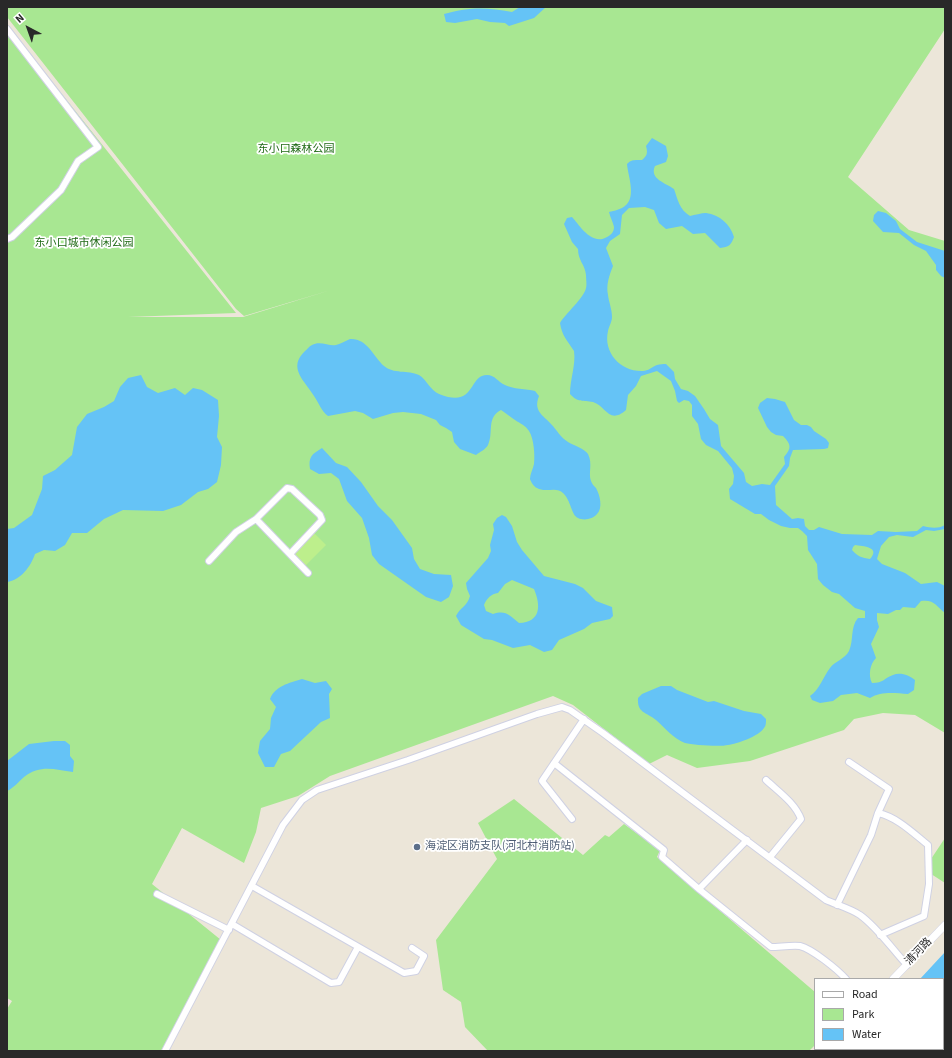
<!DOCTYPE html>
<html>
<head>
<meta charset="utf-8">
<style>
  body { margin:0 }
  #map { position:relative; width:952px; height:1058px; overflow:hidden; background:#ece6d9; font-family:"Source Sans 3",sans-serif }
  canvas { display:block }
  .frame { position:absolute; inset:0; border:8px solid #292929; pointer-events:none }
  .legend { position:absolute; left:814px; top:978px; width:130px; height:72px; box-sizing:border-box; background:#fff; border:1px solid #a9a9a9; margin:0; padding:5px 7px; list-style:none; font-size:12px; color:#292929 }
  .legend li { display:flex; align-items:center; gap:8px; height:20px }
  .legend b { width:20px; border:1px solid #a9a9a9 }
  .north { position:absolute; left:8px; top:8px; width:40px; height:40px; -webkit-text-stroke:3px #fff; paint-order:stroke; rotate:319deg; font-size:11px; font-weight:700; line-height:16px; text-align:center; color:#292929 }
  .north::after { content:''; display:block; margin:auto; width:14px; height:18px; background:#292929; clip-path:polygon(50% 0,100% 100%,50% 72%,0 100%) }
</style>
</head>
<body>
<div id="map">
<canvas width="952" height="1058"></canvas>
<div class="frame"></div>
<ul class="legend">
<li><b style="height:5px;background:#fff"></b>Road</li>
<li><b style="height:11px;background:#a8e792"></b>Park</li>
<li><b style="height:11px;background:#65c3f6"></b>Water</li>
</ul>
<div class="north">N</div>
</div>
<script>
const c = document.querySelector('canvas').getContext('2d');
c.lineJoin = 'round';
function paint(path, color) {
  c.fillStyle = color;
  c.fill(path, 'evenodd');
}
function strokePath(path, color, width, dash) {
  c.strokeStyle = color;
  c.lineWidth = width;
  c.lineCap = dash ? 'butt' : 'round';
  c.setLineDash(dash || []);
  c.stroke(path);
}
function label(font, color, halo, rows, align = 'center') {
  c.font = font + ' "Source Sans 3","Noto Sans SC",sans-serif';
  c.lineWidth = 3.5;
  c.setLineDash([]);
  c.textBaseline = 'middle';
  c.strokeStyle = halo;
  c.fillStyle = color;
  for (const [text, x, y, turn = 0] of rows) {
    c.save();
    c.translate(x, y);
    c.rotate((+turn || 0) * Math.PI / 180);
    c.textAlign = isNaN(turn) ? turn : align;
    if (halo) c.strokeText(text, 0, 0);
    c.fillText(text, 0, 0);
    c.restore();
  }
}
const green = new Path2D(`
  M7,7H945V29L848,177L909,230L945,241V733L915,715L883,713L854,719L844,730L750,761L697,768L667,755L649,764L573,705L553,696L330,776L298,796L261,808L256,832L244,863L182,828L152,884L221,940L161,1051H7V1009L12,1001L7,998V25L236,313L128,317H243L331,290L244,316L236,309L7,17Z
  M514,799L583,855L605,835L609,837L624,824L660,850L657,857L815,992V1045L809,1051H488L465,1027L461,1002L443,990L436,940L497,859L478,823Z
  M945,838V883L928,872L927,865Z`);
const pitch = new Path2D(`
  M314,533L326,545L305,566L293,554Z`);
const water = new Path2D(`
  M520,7H546L534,18L509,26L505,23L490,22L477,19L455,23L446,22L444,14C470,7 486,7 512,12Z
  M652,138L666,146L668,156L666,162L655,166C649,179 666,183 674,189C678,200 679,209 690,216C695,215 701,213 706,213C720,215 730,224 734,237C731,245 729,247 720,248L705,233L693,234L682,226L666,229L659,223L654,210L645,207L629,208L622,215L620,234L610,241L606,248L613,266C609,276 606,285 608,295C609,303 612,309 612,317C612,322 609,326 608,331C603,353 621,372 643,371C648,371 652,367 657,365C660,364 663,364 666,364L674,372L675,379L681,389L688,391L695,396L704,409L710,419L718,425L721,446L744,473L746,482L752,486L762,484L770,485L785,464L784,457C792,448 791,444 783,436L776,435L771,432L767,427L758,408L760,403L767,398L775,399L785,402L794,420L801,425H807L811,427L814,431L826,439L829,443L828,448L824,449L793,450L790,458L789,466L775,486L776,505L792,519L798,518L804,519L805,526L809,530H814L819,527L842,534L872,535L878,531L896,532L917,531L923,526C931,528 938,529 945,525V529L934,531L926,530L913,537L897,535L889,537L881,546L877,559L882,564L905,573L921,584L937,582L945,586V613C936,606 934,599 921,601L915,608L903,607L900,610H896L888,614L877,613V620L879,627L871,644L876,658C870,664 868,675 872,683C884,683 884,678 893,675C900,672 909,675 915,680L914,690L908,694C895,693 881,691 870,698L857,693L841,695L833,701L820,703L812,700L810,696C820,689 823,677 830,668C835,661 845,659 849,651C854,640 850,627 858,618H865V611L855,608L839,594L832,592L823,585L818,579L817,564L808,550L807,536L802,531L798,528H790L781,526L769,520L761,514H755L730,499L729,489L733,484L734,476L732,468L718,451L706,445L701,439L698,424L692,416V405L689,401L684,400L679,403L677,401L675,391L671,381L657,371L641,376L636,386L628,395L626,410C609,425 606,406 593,402C583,400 578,403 570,394C570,379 576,365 574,351C567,340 562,336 560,323C566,313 584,298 586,288C587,285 586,279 586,275C585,264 578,261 578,249L572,242L564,224L567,218L572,217C580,226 592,246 607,237C611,235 614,232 614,227C613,222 610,217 609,212C613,211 618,210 622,208C638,200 628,177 627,164C631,159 636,160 642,160C647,156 648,153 646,146ZM855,545C863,546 881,547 870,559C862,558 857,556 852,550L853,547Z
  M878,211L886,213L896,221L900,229L917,242L945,251V278L941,276L936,270V265L926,251L914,245L899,233L883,232L873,221L874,215Z
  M350,339C367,338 373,356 384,366C393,374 408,370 419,375C427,380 430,390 439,394C476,409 468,375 487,375C495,375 498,382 505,385C512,389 527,389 535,391L539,396C533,411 543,415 551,424C557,430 560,437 568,442C573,445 585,449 588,454C593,464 588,473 591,481C592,484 594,486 596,488C600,495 603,508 597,514C593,519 584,521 578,518C571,515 571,500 563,493C557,486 545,493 537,488C534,487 531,482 530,479C530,474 533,469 534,464C535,455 534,439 529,431C525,425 521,424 515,420C510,417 506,413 501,410C486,418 494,432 488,445C486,449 480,452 476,455L460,449L454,442L452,432L446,428L440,425L436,420L421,414L403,412L393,413L373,419L363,413L355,411L328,416C321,411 319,403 314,396C305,381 287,368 305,351C307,350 309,346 312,345C320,340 330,347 336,345C340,344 345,341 350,339Z
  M141,375L147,387L158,393L175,388L185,395L193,388L202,390L218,400L219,416L217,437L222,447L221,465L217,482L208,489L198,492L181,505L163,511L123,510L104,519L87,533H72L65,545L55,551L44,550L35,554C31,566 21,580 7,582V529L14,528L32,515L42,489L43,476L55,470L72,455L77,427L87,414L104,407L114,401L120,387L128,378Z
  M322,448L336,463L347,467L361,482L378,506L392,520L412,548L414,559L420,569L434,574L451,575L453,586L449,597L441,602L426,597L379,564L372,555L369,538L362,518L347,501L339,479L331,473L319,474L310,469C308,457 312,454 322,448Z
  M502,515L506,517L512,526L517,542L522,550L544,576L575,584L583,588L596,601L612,607L613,616L610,619L592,623L584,629L559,640L552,650L544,652L530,645L513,648L492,640L484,639L461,625L456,616C461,606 467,607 470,596L467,589L466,583L488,558L491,551L490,545L494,530L493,524L497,518ZM512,580L534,589C541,606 541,622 519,623C509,615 506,610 493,614L486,611L484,605C487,598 491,594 498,593L505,584Z
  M302,679L315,683L326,681L332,689L329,694L330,718L321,722L290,751L281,754L274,767H265L258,753L260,741L270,729L271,718L276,707L270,699C275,686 289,683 302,679Z
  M661,686H671L677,690L708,702L714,701L744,711L761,714L766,719C766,723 766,726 764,728C759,736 737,744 728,745C720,747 693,745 685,743C673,738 665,728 656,720C646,712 637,713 638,698L642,694Z
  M54,741H65L70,745V756L74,761L73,772C55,770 41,764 24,777C19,781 14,788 7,791V761L29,744Z
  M945,952V1019L943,1021V979H920Z
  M851,1049H913L911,1051H847Z`);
const minor = new Path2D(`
  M7,29L98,147L78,161L61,190L12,237L7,239
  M256,519L308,573
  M209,561L236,532L256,519L287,488L292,489L320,515L322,520L290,554
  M554,763L664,850L662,857L700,890L771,947C779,947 792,945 800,946C812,949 837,969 846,979
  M766,780C779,792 795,803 801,819L770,857
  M878,813C897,817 913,833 928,845L929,884L924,916L880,935
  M572,819L542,781L584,719
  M252,886L404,973L416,971L424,956L412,948
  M699,889L747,840
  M157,894L229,930
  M837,905L871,835L878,813L889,789L849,762
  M232,924L331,983L339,982L358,947
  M165,1051L283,825L302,800L317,790L408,760L537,714L562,707L570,710L603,733L826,900C837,905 849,908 860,915C878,928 892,949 907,965`);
const tertiary = new Path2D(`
  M893,979L945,925
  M821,1051L823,1049`);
const markers = [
  [417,847,4,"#5c6f8a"]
];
const parkNames = [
  ["东小口森林公园",296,150],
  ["东小口城市休闲公园",84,244]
];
const serviceNames = [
  ["海淀区消防支队(河北村消防站)",425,847]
];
const streetNames = [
  ["清河路",919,952,-46]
];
paint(green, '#a8e792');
paint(pitch, '#bdef8c');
paint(water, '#65c3f6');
strokePath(minor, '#cfd1e3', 8);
strokePath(tertiary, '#cfd1e3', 8);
strokePath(minor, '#fff', 6);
strokePath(tertiary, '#fff', 7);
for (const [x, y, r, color] of markers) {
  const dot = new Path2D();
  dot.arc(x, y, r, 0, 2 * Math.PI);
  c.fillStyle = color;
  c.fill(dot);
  strokePath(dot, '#fff', 1.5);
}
label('11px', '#1f6a15', '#fff', parkNames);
label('11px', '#4e5e75', '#fff', serviceNames, 'left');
label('11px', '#292929', '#fff', streetNames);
</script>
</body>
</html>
